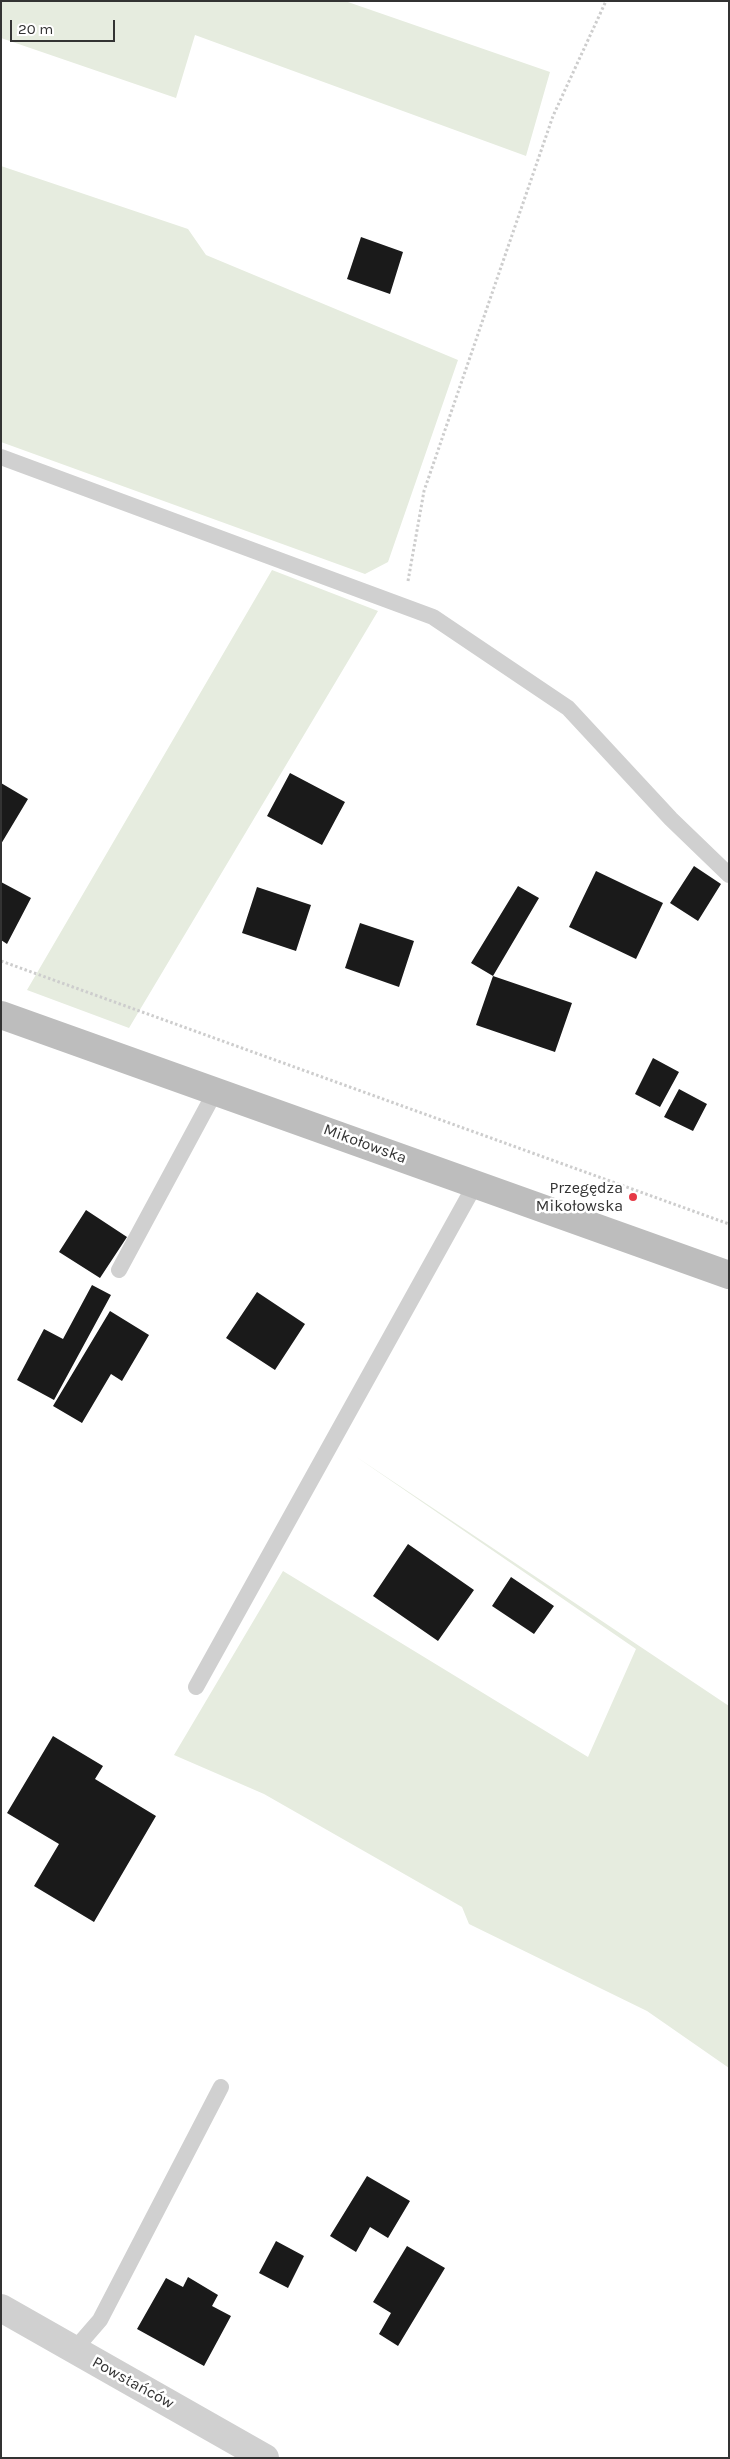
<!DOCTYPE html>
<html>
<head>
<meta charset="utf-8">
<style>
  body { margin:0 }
  #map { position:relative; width:730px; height:2459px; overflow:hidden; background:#fff; font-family:Karla,sans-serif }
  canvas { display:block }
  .frame { position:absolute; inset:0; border:2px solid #333; pointer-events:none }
  .scale { position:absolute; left:10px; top:20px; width:105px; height:22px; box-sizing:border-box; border:2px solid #333; border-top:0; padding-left:6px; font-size:15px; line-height:18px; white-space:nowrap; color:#333; -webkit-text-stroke:4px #fff; paint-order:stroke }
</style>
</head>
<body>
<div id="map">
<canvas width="730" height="2459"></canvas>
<div class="frame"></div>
<div class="scale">20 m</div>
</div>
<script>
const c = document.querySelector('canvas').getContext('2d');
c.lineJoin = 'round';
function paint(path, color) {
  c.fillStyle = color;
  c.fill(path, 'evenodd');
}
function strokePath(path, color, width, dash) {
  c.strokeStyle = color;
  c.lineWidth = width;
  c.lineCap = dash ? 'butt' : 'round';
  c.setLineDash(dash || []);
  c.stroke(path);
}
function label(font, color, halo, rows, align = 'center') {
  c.font = font + ' Karla,sans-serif';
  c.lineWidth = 5;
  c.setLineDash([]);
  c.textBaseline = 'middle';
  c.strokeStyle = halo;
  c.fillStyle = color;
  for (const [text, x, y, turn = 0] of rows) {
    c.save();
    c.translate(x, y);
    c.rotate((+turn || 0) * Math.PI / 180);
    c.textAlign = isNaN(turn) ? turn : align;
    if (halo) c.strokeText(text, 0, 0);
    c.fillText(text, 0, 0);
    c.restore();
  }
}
const green = new Path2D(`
  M1,1H345L550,72L526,156L195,35L176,98L1,38Z
  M1,166L188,229L206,255L458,360L388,562L365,574L1,442Z
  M272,570L378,611L129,1028L27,990Z
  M355,1456L729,1706V2068L647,2011L469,1924L462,1907L264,1794L174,1755L283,1571L588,1757L636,1649Z`);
const building = new Path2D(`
  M361,237L403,252L390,294L347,279Z
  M290,773L345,802L322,845L267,816Z
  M1,783L28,799L1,844Z
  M694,866L721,884L698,921L670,903Z
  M596,871L663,903L636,959L569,927Z
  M1,882L31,898L7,944L1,940Z
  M518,886L539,898L493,976L471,963Z
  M257,887L311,905L296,951L242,933Z
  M360,923L414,941L399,987L345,968Z
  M493,976L572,1003L555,1052L476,1025Z
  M653,1058L679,1072L660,1107L635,1094Z
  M679,1089L707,1104L693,1131L664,1117Z
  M86,1210L127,1237L100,1278L59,1252Z
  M92,1285L111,1295L54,1400L17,1380L44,1329L63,1339Z
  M257,1292L305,1324L275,1370L226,1338Z
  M110,1311L149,1335L122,1381L111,1374L82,1423L53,1406Z
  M408,1544L474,1590L438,1641L373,1596Z
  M511,1577L554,1606L534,1634L492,1606Z
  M53,1736L103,1766L95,1779L156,1816L94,1922L34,1886L59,1844L7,1813Z
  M367,2176L410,2201L388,2238L370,2227L356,2252L330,2236Z
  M276,2241L304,2256L288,2288L259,2273Z
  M407,2246L445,2268L398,2346L379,2334L391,2313L373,2302Z
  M188,2277L218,2295L212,2306L231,2316L204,2366L137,2329L166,2278L183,2287Z`);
const path = new Path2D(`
  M408,581L424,491L553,116L606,1
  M1,961L729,1224`);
const lane = new Path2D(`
  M1,457L433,617L568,708L671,819L729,875
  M119,1270L215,1092
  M196,1687L476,1183
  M74,2350L100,2320L221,2087`);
const street = new Path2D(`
  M1,2308L265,2458`);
const secondary = new Path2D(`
  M1,1015L729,1275`);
const markers = [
  [633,1197,5,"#e63946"]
];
const streetNames = [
  ["Mikołowska",365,1144,20],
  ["Powstańców",133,2383,29]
];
const poiNames = [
  ["Przegędza",623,1188],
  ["Mikołowska",623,1206]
];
paint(green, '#e6ecdf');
paint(building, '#1a1a1a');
strokePath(path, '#cdcdcd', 3, [2.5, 2.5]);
strokePath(lane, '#d0d0d0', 16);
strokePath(street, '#d0d0d0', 28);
strokePath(secondary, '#bdbdbd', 28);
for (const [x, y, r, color] of markers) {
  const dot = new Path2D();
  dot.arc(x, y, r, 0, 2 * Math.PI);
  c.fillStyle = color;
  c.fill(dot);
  strokePath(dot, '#fff', 2);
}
label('16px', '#333', '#fff', streetNames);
label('16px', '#333', '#fff', poiNames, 'right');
</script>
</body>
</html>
